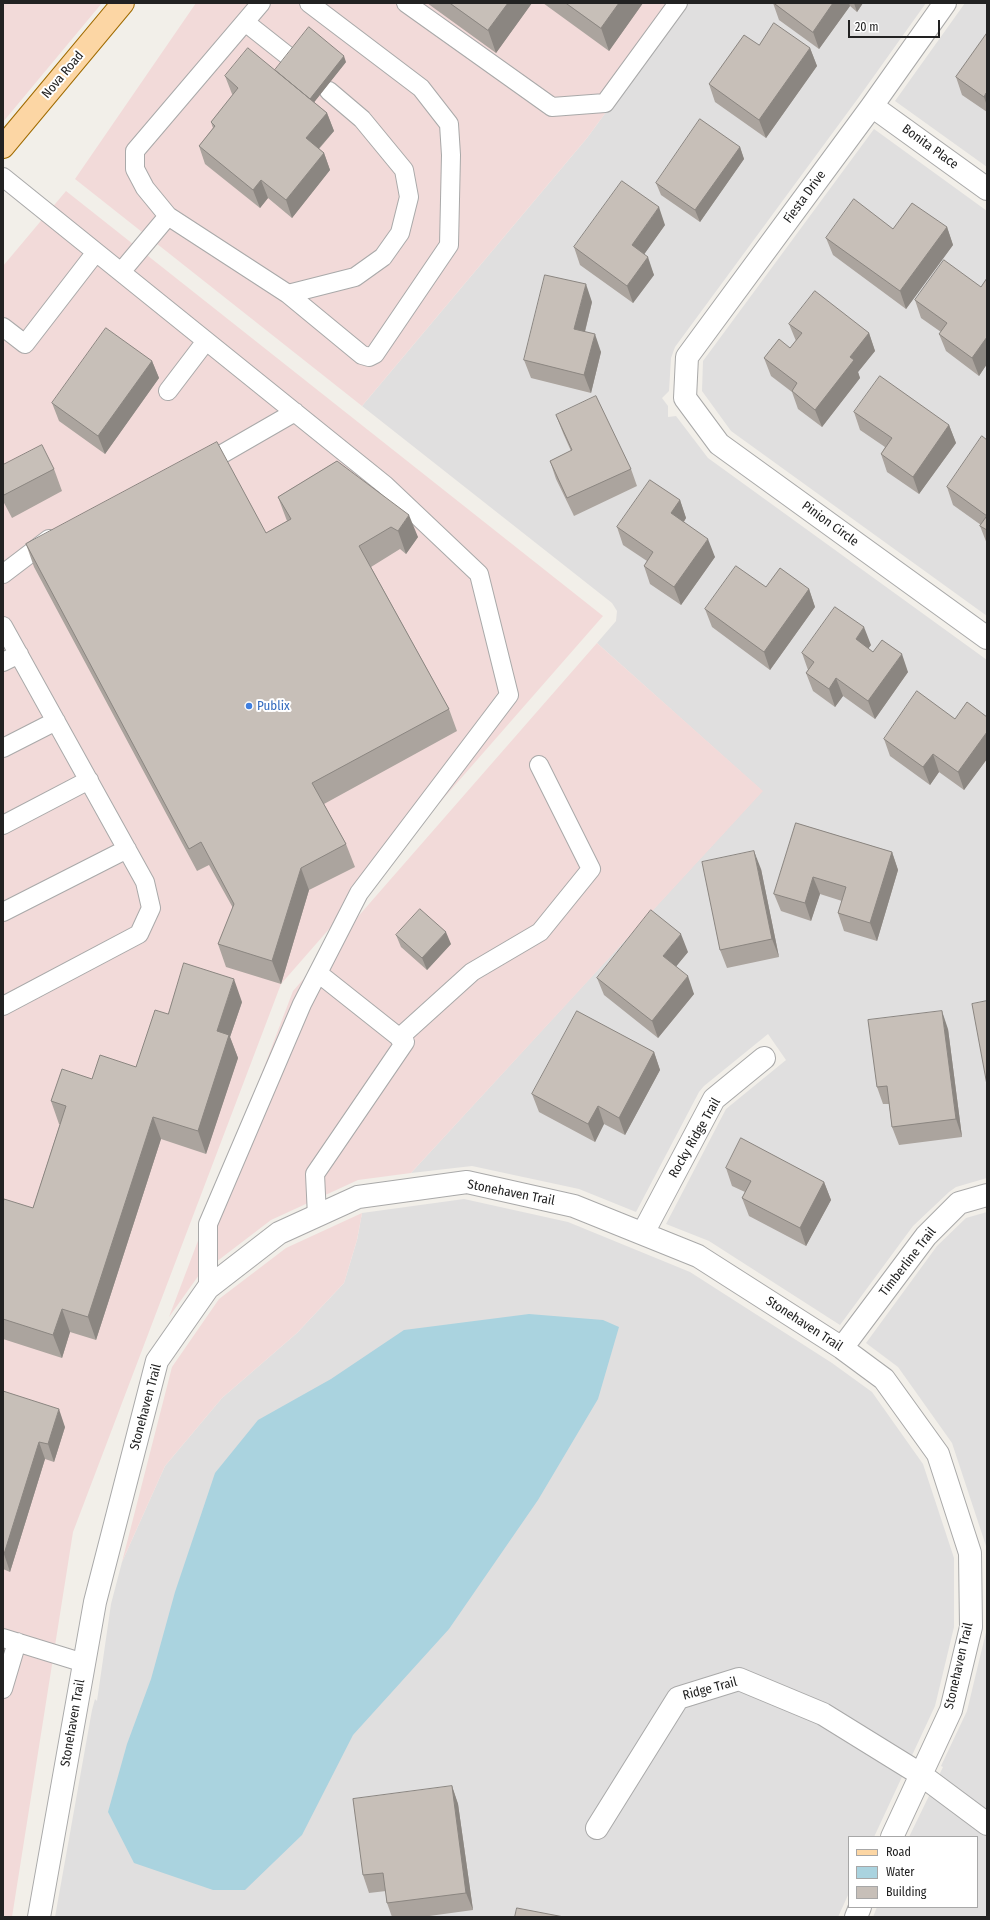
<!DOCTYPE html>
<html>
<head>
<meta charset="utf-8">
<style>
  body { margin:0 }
  #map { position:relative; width:990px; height:1920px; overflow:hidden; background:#f2efe9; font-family:"Fira Sans Condensed",sans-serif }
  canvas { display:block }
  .frame { position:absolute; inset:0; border:4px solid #222; pointer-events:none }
  .legend { position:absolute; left:848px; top:1836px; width:130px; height:72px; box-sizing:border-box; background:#fff; border:1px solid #a7a7a7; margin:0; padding:5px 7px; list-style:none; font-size:12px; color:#222 }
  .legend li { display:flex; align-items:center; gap:8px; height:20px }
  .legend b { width:20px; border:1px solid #a7a7a7 }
  .scale { position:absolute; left:848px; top:20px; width:92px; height:18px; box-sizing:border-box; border:2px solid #222; border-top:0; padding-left:5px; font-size:12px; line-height:14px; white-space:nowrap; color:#222; -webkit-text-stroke:3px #fff; paint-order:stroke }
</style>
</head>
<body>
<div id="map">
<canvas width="990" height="1920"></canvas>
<div class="frame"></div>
<ul class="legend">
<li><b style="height:5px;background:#fcd6a4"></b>Road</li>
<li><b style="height:11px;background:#aad3df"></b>Water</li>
<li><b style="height:11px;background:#c7bfb8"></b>Building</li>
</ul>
<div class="scale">20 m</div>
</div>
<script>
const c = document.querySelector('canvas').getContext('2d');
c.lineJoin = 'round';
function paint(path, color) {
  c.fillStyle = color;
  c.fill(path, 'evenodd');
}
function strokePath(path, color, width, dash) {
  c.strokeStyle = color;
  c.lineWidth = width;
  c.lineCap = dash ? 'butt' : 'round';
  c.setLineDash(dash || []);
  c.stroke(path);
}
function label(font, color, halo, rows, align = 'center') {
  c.font = font + ' "Fira Sans Condensed",sans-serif';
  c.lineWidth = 4;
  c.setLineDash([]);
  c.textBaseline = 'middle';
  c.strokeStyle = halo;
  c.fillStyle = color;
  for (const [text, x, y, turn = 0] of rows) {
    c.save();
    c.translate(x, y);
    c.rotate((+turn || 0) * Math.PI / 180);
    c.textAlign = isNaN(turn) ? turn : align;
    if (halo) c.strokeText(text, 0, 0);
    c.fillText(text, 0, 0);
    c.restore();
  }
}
const residential = new Path2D(`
  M686,3H926L859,97L675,347L671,358L669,391L662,398L668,406V417L676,416L708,458L987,660V1178L956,1187L949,1192L913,1226L840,1325L709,1241L666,1224L726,1109L786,1060L768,1034L704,1086L699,1092L636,1212L579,1189L472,1166L411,1173L762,791L597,643L616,621L617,611L612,603L362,406L587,138Z
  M965,3H987V167L895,101Z
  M874,129L987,211V616L731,431L702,391L703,361Z
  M464,1199L568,1222L690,1272L832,1363L872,1392L923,1464L954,1558V1627L935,1706L874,1837H849V1893L838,1917H55L92,1710L95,1699L97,1701L111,1604L122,1562L165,1466L222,1398L297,1333L344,1283L357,1240L362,1213Z
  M987,1212V1917H873L877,1907H977V1837H909L943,1767L941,1766L967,1711L987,1628L986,1546L952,1443L898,1367L866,1343L937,1246L966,1218Z`);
const commercial = new Path2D(`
  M3,3H102L3,122Z
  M196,3H686L587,138L362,406L75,179Z
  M66,191L603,616L281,984L73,1532L12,1917H3V266Z
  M597,643L763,791L411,1173L358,1180L271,1220L199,1275L169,1317L293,991Z
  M362,1213L357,1240L344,1283L297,1333L222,1398L165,1466L122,1562L172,1367L219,1299L286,1248Z`);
const water = new Path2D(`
  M529,1314L603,1320L619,1327L598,1399L538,1500L449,1629L353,1735L302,1835L245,1890H213L134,1863L108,1812L127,1744L151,1679L175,1592L215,1473L258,1420L331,1379L404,1330Z`);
const service = new Path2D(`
  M261,3L135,151V169L145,188L168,216L288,294L362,355L369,357L375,354L449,245L451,155L449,124L421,88L309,3
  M406,3L552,107L605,103L678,3
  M245,22L288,56
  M3,177L385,485L479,574L509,695L359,893L302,1004L208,1224V1288
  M121,272L168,216
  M288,294L355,277L383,257L400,233L409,197L404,170L362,119L329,91
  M3,327L25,344L96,252
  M168,391L206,341
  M203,465L295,412
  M3,574L49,539
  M3,626L145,882L151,908L139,934L3,1006
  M3,662L19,654
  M3,748L56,721
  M3,825L89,780
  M3,912L127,849
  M399,1038L472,972L540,932L591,869L539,765
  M317,1216L315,1174L405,1042L318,973
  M3,1638L84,1663
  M3,1689L17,1642`);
const minor = new Path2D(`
  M945,3L872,106L687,357L685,398L719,444L987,638
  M872,106L987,189
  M643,1233L714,1099L764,1058
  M842,1348L926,1236L959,1203L987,1195
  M597,1828L678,1698L739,1679L823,1714L920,1774L987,1824
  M39,1917L95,1602L157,1361L208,1288L279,1233L358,1197L467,1182L574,1206L698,1256L842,1348L884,1379L938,1454L970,1553L971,1627L951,1710L892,1837
  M856,1917L860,1907`);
const primary = new Path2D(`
  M3,147L123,3`);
const wall = new Path2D(`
  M427,3H532L496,53Z
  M543,3H643L609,51Z
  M773,3H863L857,12L850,6L819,49L779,20Z
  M987,33V112L962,95L956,77Z
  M810,48L817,66L766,138L715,102L709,84Z
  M346,62L314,102L327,113L334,131L319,149L324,153L330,170L292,218L268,198L260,208L205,164L199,146L213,128L211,122L233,95L232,94L225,76L275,70Z
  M740,147L744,159L700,222L661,195L656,183Z
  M665,225L644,254L654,275L633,303L580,265L574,247Z
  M947,227L953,245L906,309L833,255L826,238L893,229Z
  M987,278V364L979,376L946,351L939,334L941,332L921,318L915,300L981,287Z
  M592,302L585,332L601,352L591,393L531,378L524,360Z
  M789,324L869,333L875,351L858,372L860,378L822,427L798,409L792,392L771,376L764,358L790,348L796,341Z
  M152,361L159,378L105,454L59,421L52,403Z
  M854,412L949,425L956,443L919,494L887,472L881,454L885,447L860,430Z
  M556,415L631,469L637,486L574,516L556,479L550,461L571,451L563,433Z
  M987,440V544L980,526L981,525L953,505L947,487Z
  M337,461L418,537L406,554L400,549L371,567L449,709L457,731L324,804L346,844L355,867L309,890L281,984L226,967L218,944L233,908L209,865L197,871L34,567L26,544L266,533L287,521L278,497Z
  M3,465L54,469L62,491L12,518L3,501Z
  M680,500L686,518L684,522L715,557L681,605L650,584L644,566L647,561L623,545L617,527Z
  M766,587L809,589L815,607L770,670L712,627L705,609Z
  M871,645L868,648L873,652L908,672L875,719L843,696L835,707L813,691L806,673L808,670L802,653Z
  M987,717V759L964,790L939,772L930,785L890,756L884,739L955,719Z
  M796,823L892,852L898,870L877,941L844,931L838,913L842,901L820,894L811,921L781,911L774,894Z
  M761,869L779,957L727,968L720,950Z
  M396,935L451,944L427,970L401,947Z
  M688,952L676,966L694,994L658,1038L604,995L597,978Z
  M242,1002L230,1037L238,1058L206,1154L161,1139L96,1340L70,1332L62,1358L3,1339V1203L33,1208L60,1124H59L51,1101L92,1079L136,1067L168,1014Z
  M948,1029L962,1137L899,1145L892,1127L889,1104H883L877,1087Z
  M654,1052L660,1070L625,1135L604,1124L595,1142L539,1112L532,1094Z
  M726,1168L824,1182L831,1200L806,1246L749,1216L742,1198L745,1192L732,1186Z
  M3,1391L65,1427L54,1462L45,1459L10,1572L3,1569Z
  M452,1786L458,1804L473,1910L422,1917H392L387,1903L386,1891L369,1893L363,1875Z`);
const shadedWall = new Path2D(`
  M508,3H532L496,53L488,30Z
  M619,3H643L609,51L601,28Z
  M833,3H849L850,6L819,49L813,32Z
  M854,3H863L857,12Z
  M810,48L817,66L766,138L759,120Z
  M344,56L346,62L308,110L306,103Z
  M986,93L987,96V106L984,97Z
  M327,113L334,131L312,156L306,138Z
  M740,147L744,159L700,222L695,210Z
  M324,153L330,170L292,218L286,200Z
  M261,180L268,198L260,208L253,190Z
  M659,207L665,225L638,263L632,245Z
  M947,227L953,245L906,309L900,291Z
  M648,257L654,275L633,303L627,286Z
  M586,284L592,302L581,347L574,329Z
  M869,333L875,351L858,372L860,378L822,427L815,410L850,357Z
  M595,334L601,352L591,393L584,375Z
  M987,337V364L979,376L972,358Z
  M152,361L159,378L105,454L98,436Z
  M949,425L956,443L919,494L913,477Z
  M680,500L686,518L677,531L671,513Z
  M409,515L418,537L406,554L398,531Z
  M708,539L715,557L681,605L674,587Z
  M809,589L815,607L770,670L764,652Z
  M864,627L871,645L862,657L856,639Z
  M902,654L908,672L875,719L868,701Z
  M836,678L843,696L835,707L829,689Z
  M987,732V759L964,790L958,772Z
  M933,754L939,772L930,785L923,767Z
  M754,851L761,869L779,957L772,939Z
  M892,852L898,870L877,941L870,923Z
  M301,868L309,890L281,984L272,961Z
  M813,877L820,894L811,921L805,903Z
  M446,932L451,944L427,970L422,958Z
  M681,934L688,952L670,974L663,956Z
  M688,976L694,994L658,1038L652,1021Z
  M234,979L242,1002L230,1037L238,1058L206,1154L198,1131L217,1031Z
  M942,1011L948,1029L962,1137L956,1119Z
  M654,1052L660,1070L625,1135L619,1118Z
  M598,1106L604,1124L595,1142L588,1124Z
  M153,1117L161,1139L96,1340L88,1317Z
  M824,1182L831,1200L806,1246L800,1228Z
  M62,1309L70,1332L62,1358L53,1335Z
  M59,1409L65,1427L54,1462L48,1444Z
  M39,1442L45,1459L10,1572L4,1554Z
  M452,1786L458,1804L473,1910L466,1893Z`);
const building = new Path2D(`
  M450,3H508L488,30Z
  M566,3H619L601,28Z
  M774,3H833L813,32Z
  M774,23L810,48L759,120L709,84L744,35L759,45Z
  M309,27L344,56L310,99L275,70Z
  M987,33V94L986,93L984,97L956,77Z
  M248,48L327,113L306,138L324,153L286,200L261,180L253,190L199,146L215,126L211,122L238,88L225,76Z
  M700,119L740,147L695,210L656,183Z
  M622,181L659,207L632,245L648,257L627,286L574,247Z
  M854,199L893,229L912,203L947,227L900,291L826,238Z
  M944,260L981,287L987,278V337L972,358L939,334L947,323L915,300Z
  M545,275L586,284L574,329L595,334L584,375L524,360Z
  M815,291L869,333L850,357L854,360L815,410L792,391L797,383L764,358L779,339L790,348L802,333L789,324Z
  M106,328L152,361L98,436L52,403Z
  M880,376L949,425L913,477L881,454L892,438L854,412Z
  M596,396L631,469L567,498L550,461L572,450L556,415Z
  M982,436L987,440V516L947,487Z
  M217,442L266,533L291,519L278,497L337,461L409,515L398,531L391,527L359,546L449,709L312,783L346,844L301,868L272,961L218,944L234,904L201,842L189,849L26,544Z
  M42,445L54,469L4,495L3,493V465Z
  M650,480L680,500L671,513L708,539L674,587L644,566L653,552L617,527Z
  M987,516V530L980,526Z
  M736,566L766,587L780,568L809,589L764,652L705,609Z
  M835,607L864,627L856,639L873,652L882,640L902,654L868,701L836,678L829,689L806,673L814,662L802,653Z
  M917,691L955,719L967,702L987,717V732L958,772L933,754L923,767L884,739Z
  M796,823L892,852L870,923L838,913L846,887L813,877L805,903L774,894Z
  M754,851L772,939L720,950L702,862Z
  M420,909L446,932L422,958L396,935Z
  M651,910L681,934L663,956L688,976L652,1021L597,978Z
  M184,963L234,979L217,1031L229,1035L198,1131L153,1117L88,1317L62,1309L53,1335L3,1319V1203L4,1199L33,1208L66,1106L51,1101L62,1069L92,1079L100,1055L136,1067L155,1010L168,1014Z
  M987,1001V1085L972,1004Z
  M577,1011L654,1052L619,1118L598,1106L588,1124L532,1094Z
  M942,1011L956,1119L892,1127L887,1086L877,1087L868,1020Z
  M741,1138L824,1182L800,1228L742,1198L751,1181L726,1168Z
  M3,1391L59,1409L48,1444L39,1442L4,1554H3Z
  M452,1786L466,1893L387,1903L383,1873L363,1875L353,1799Z
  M517,1908L564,1917H515Z`);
const markers = [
  [249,706,4,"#3f7fe0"]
];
const streetNames = [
  ["Nova Road",63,75,-50],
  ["Bonita Place",930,147,36],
  ["Fiesta Drive",805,197,-54],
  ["Pinion Circle",830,524,36],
  ["Rocky Ridge Trail",695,1138,-60],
  ["Stonehaven Trail",511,1193,11],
  ["Timberline Trail",908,1262,-52],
  ["Stonehaven Trail",804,1324,33],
  ["Stonehaven Trail",146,1407,-75],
  ["Stonehaven Trail",959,1666,-77],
  ["Ridge Trail",710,1689,-15],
  ["Stonehaven Trail",73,1723,-80]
];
const shopNames = [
  ["Publix",257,706]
];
paint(residential, '#e0dfdf');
paint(commercial, '#f2dad9');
paint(water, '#aad3df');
strokePath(service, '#a9a9a9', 20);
strokePath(minor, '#a9a9a9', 24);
strokePath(primary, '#a06b00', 24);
strokePath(service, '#fff', 18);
strokePath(minor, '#fff', 22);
strokePath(primary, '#fcd6a4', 22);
paint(wall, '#aba49e');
paint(shadedWall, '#8b8681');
paint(building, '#c7bfb8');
strokePath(building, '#8b8681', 1);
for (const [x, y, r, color] of markers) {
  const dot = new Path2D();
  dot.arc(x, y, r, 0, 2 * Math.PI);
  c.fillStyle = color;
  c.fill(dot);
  strokePath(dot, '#fff', 1.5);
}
label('13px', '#222', '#fff', streetNames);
label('13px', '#366cbe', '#fff', shopNames, 'left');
</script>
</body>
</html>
